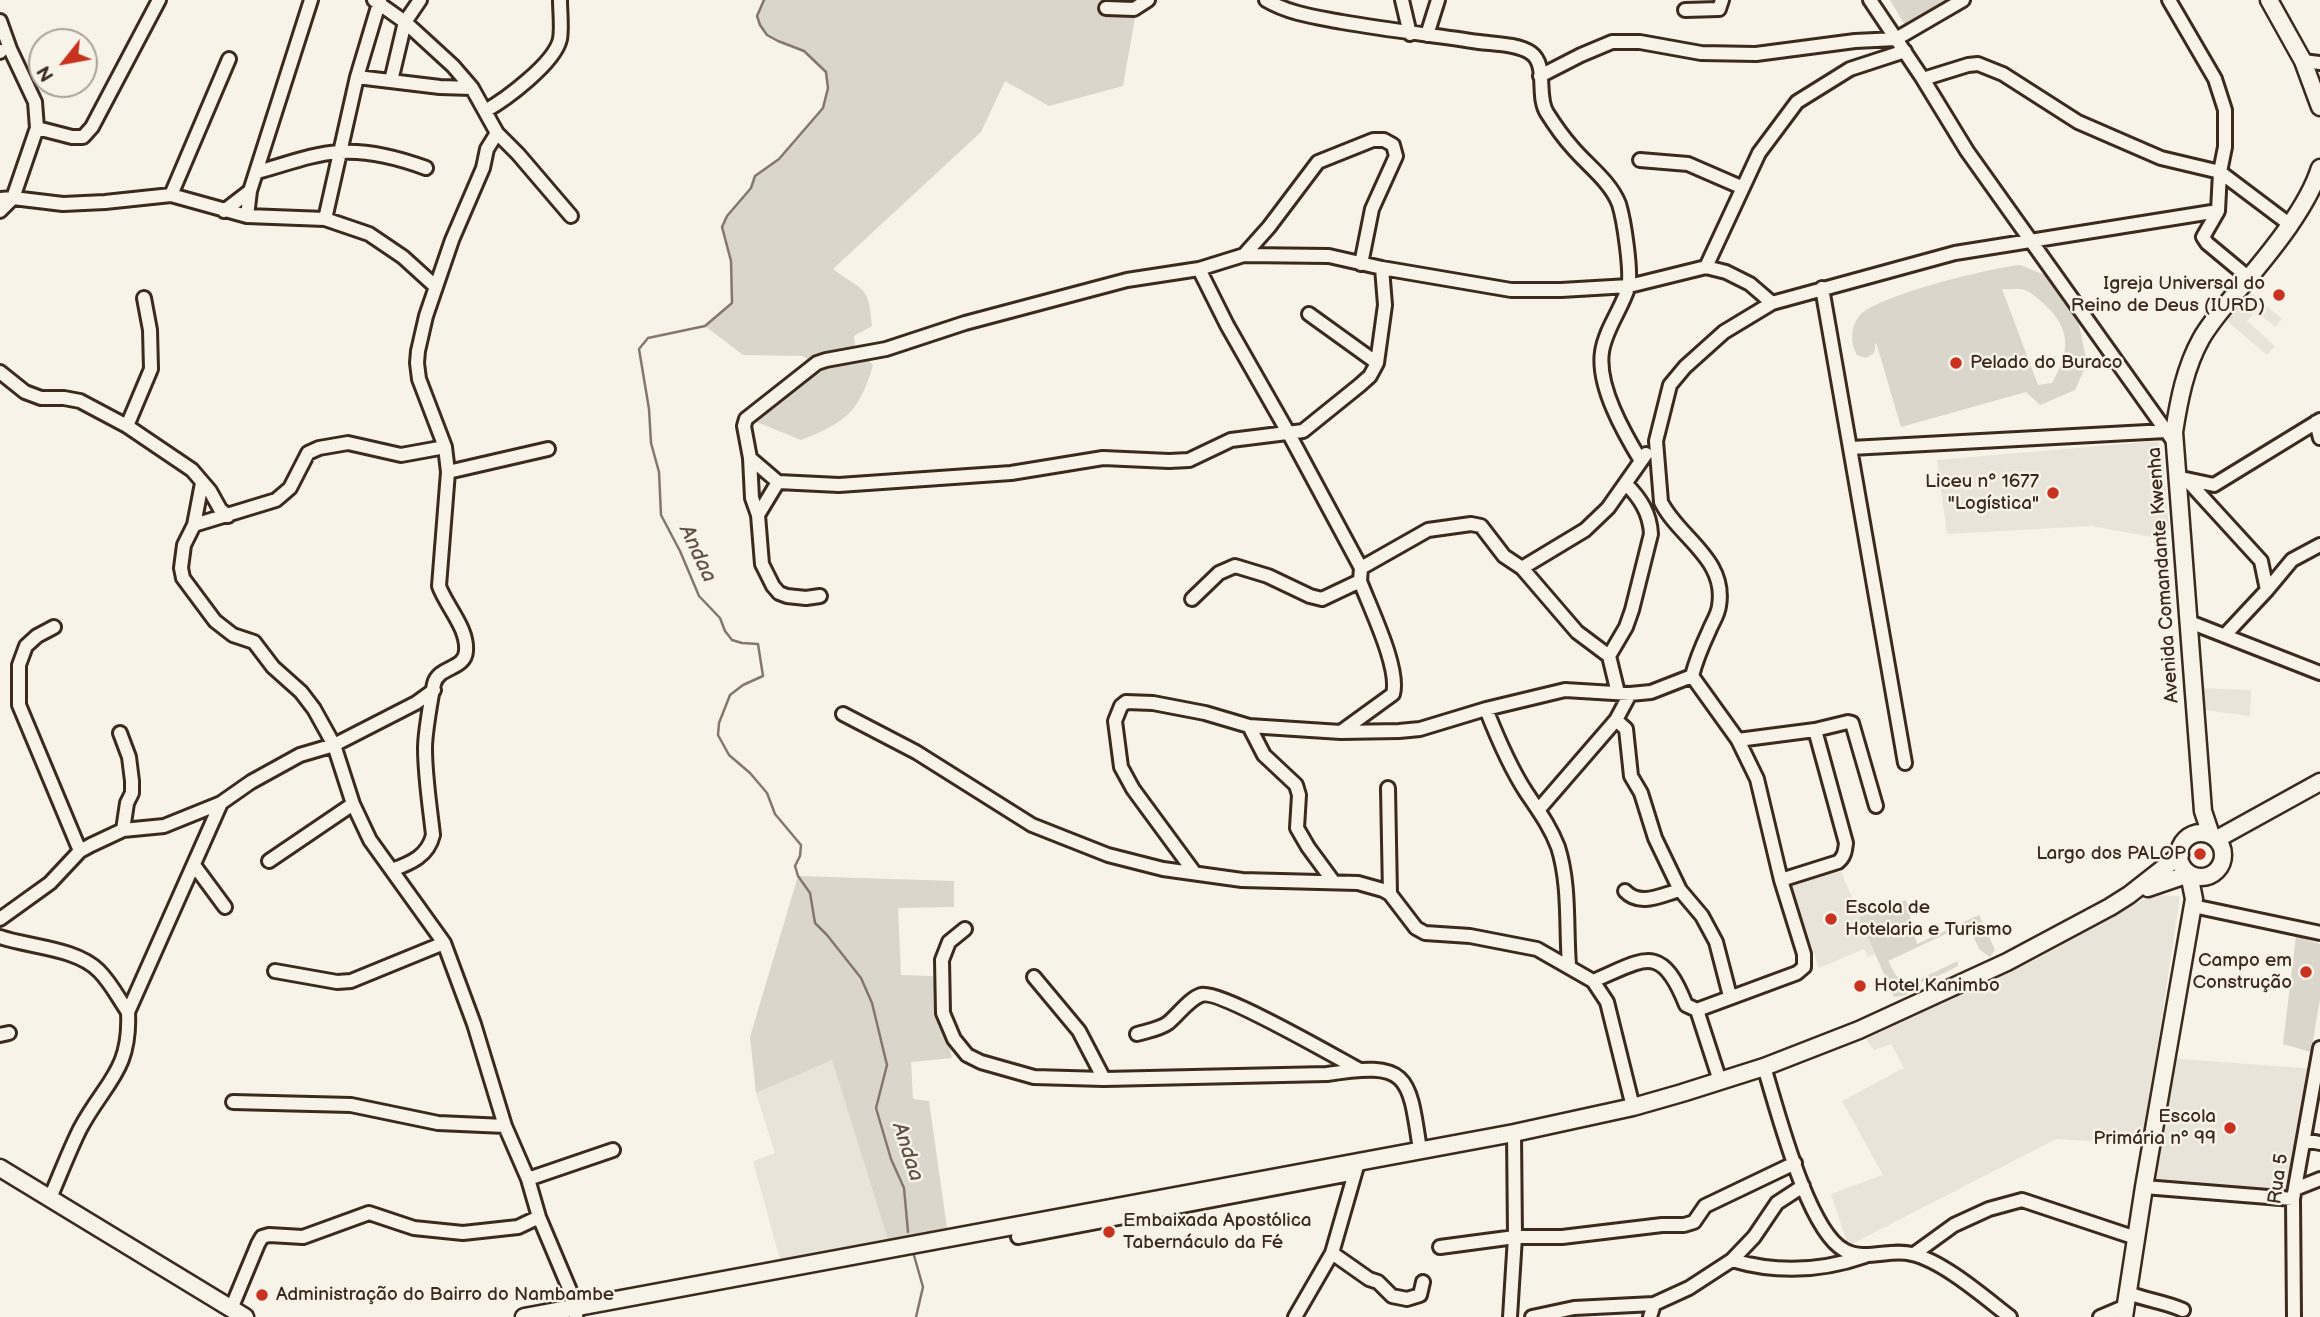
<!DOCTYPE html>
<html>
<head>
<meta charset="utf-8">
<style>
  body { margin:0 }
  #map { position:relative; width:2320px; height:1317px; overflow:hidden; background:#f7f3e8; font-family:"Balsamiq Sans",sans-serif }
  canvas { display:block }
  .north { position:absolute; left:28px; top:28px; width:70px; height:70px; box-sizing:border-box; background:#f7f3e8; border:2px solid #aca397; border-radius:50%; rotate:239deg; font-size:19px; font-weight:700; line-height:28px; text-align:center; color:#3b2a1e }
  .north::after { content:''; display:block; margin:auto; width:24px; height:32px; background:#c8321e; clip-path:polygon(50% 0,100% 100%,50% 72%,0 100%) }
</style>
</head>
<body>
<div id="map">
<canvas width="2320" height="1317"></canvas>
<div class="north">N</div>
</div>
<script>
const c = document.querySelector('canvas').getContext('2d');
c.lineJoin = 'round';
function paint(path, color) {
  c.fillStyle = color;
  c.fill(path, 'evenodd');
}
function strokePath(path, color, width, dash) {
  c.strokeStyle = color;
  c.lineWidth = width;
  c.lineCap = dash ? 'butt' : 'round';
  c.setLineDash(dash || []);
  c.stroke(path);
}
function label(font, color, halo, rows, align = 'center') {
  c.font = font + ' "Balsamiq Sans",sans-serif';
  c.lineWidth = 5;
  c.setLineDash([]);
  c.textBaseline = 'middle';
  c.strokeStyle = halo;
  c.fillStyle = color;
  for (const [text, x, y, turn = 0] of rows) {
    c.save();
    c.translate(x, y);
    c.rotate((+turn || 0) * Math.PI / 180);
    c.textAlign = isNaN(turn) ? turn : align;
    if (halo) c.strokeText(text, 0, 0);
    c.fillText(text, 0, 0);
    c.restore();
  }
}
const built = new Path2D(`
  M2250,292L2282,319L2275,327L2256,311L2247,321L2275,346L2267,355L2226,320Z
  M2158,441L2163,460L2169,530L2152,537L2092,526L1947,534L1937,460Z
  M2197,688L2251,690L2250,716L2196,709Z
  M1841,871L1875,954L1868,957L1864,949L1819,968L1791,884Z
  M2152,895L2180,896L2143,1144L2056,1139L1848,1246L1831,1194L1883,1175L1842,1101L1904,1068L1891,1044L1874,1050L1866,1039L2037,959Z
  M2168,1058L2316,1069L2293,1199L2144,1187Z
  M832,1059L888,1240L780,1260L753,1161L775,1153L756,1093Z`);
const green = new Path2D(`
  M764,0H1108L1107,2L1136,12L1123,86L1049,106L1005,81L981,132L833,269C863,292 869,284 872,326L854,336L855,347L873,365C859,412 847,422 801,440L752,420L816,363L802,356L743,355L705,326L732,303L731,261L722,227L727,216L751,188L755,176L779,159L823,108L828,88L826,72L804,51L767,35L760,25L757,16Z
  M1890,0H1951L1906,27Z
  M2020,265L2045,275L2063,294L2078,320L2087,363L2075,390L2040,405L2026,392L1901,427L1876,342L1874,353L1866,358L1857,355C1850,343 1850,327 1860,315C1879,295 1990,268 2020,265ZM2002,289C2009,290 2018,288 2025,290C2031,292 2038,299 2043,303C2072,329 2070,351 2052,383L2038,385Z
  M798,876L954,881V907L898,908L901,975L933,976L952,1058L911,1062L913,1099L929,1101L947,1228L888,1240L832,1060L756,1093L750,1037Z
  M1906,900L1917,944L1979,915L1995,950L1990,957L1980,950L1967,924L1888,961L1899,981L1906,982L1907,995L1894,997L1859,917Z
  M2296,936L2320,944V999L2311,1052L2283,1044Z
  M1958,961V966L1924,983L1921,981L1922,978Z`);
const stream = new Path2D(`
  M764,0L757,16L760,25L767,35L778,41L804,51L826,72L828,88L823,108L779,159L755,176L751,188L727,216L722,227L731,261L732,303L705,326L648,338L639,349L649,409L651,443L659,472L661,515L680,551L699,596L720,618L725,631L732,640L742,643L758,644L763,676L743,685L730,695L719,723L718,735L729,755L750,773L767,793L775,814L801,845L800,856L795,866L798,876L810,893L815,923L827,935L861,978L872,1003L887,1065L876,1108L891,1159L904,1188L908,1232
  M913,1252L923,1287L916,1317`);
const minor = new Path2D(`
  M374,0L405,22L453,66L472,88L497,133L518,154L571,216
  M1266,0C1290,14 1316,17 1342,22C1388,30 1433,35 1479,42C1494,44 1518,44 1531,53C1548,65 1536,96 1547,113C1554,124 1563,137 1572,147C1587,165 1610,181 1619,204C1624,220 1632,273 1628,288C1621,310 1605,330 1602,352C1597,386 1624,433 1641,461
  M1402,0L1410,34
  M1870,0L1923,79L1967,151L2174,442
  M1106,8L1134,9L1148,0
  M1685,10L1719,9L1722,0
  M0,21L10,49L35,102L37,128L13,198L0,211
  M1427,35L1438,0
  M0,52L1,51
  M2303,61L2320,63
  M1540,76L1581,55L1612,42H1640L1701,53L1756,54L1855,41L1896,39L1963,0
  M357,77L440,87L472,88
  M1923,79L1968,65L1978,64L2003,74L2078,122L2161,158L2220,172L2289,224
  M391,81L405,22L420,0
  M485,111C505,100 555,63 560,39C562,27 560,12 560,0
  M37,128L72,137H83L92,127L159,0
  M1640,160L1688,164L1741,187
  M257,172C284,165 311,154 339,152C368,150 399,158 426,168
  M171,195L229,59
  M0,199L13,198L63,204L105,202L171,195L247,216L325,219L369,234L403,257L436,287
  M224,211L250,191
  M2218,211L2203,237L2207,243L2249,278
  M247,216L250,191L311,0
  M325,219L357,77L380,0
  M1244,255L1269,227L1318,162L1373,140H1384L1393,145L1396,156L1372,209L1361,264
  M1706,267L1759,153L1797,102L1850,69L1905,51
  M1199,269L1227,325L1289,434L1361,568L1360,581C1370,608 1400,668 1393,694L1342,731
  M1822,288L1905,763
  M1309,314L1377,363
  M0,372L25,392L41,398H64L80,401L127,426L192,470L210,491L220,509L228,516
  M2316,422L2320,438
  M127,426L151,369L150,330L144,298
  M1851,448L2166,431
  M750,458L778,482L839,485L1011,473L1103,458L1169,461L1189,460L1231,440L1303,431L1360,385L1370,376L1377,363L1385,305L1382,268
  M448,472L548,449
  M2186,479L2214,485L2320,420
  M2187,480L2261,561L2267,590L2225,635
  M202,483L194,525L184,545L181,568L183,578L215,621L233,635L254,642L273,667L301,692L314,709L334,745L353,804L370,840L444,943L474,1024L505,1126L528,1179L539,1217L577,1307L576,1317
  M758,515L778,482
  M194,525L276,500L290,488L308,453L319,448L348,443L401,455L445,447
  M1361,568L1428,530L1471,524L1481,526L1504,556L1522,568L1577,632L1609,656L1618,693
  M1522,568L1585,530L1608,508L1646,454
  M2267,590L2292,560L2320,545
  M820,596L806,598L787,596L779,593L773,586L762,564L758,515L752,498L750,458L744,426L746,419L817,363L826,360L886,349L965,323L1127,280L1199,269L1244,255L1329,256L1382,268L1511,290H1561L1629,286L1706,267L1726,272L1750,284L1772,303
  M1192,599L1219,573L1235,566L1268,576L1310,596L1322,599L1360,581
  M2187,621L2320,673
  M54,627L37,636L26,646L19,665V705L80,851
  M1609,656L1626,627L1632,610L1651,534C1650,513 1640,498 1626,484
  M1486,709C1497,737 1509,766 1526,792C1538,810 1550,826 1558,847C1570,885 1566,927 1569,965
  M843,714L916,752L1032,825L1108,855L1163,869L1242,880L1358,883L1383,890L1390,894L1416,928L1425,933L1470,936L1537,949L1593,981L1607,1002L1633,1107
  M1616,720L1626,729L1631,776L1641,793L1655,838L1680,890L1702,916L1716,942L1730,996
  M1249,726L1264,755L1296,785L1299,795L1297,828L1308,847L1333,881
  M120,733L129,757L132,781V793L127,803L123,830
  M1738,740L1815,730L1848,722L1852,723L1876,806
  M1388,788L1390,894
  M1539,809L1616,720L1630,694
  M269,861L353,804
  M194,865L225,907
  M392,870C411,863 428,856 433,835C430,807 425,777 425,748C425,734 431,698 434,684C438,666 465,670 466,651C468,628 446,606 439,586L448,472L445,447L419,379L417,363L418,351L426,316L452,240L483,168L487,149L497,133
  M1194,872L1133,789L1121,767L1115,721L1121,706L1126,702L1153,703L1205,713L1249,726L1341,732L1399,731L1420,729L1486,709L1565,690L1630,694L1651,692L1692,676
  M1781,880L1838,862C1844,857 1845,852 1846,843L1815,730
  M1625,891C1640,907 1661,895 1680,890
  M2193,906L2320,933
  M0,919L50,883L80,851L91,845L123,830L164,826L221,803L251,782L300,755L334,745L416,703L434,690
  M965,929L949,942L942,960L943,1013L954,1039L967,1055L981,1062L1034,1077L1104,1079L1327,1074C1409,1061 1409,1075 1420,1150
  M0,937C29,947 77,948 99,971C111,983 119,999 128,1012
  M275,971L337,982L351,981L444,943
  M1034,977L1079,1031L1104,1079
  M1593,981C1645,959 1661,942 1686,1005L1697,1010L1720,1081
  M1697,1010L1797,973L1804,967V954L1781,880L1757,779L1738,740L1692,676C1696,660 1702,646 1709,631C1712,623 1718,615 1719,606C1727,559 1679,538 1661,502L1656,441L1670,385L1685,367L1724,332L1772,303L1955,253L2218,211L2220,172L2225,147V110L2215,79L2169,0
  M1137,1034C1147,1031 1160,1029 1168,1023C1178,1015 1189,999 1201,995C1218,989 1336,1057 1358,1069
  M0,1035L9,1033
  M1764,1067C1777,1108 1807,1230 1844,1250C1865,1262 1890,1248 1912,1254C1943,1261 1984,1297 2010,1317
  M233,1102L351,1105L438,1123L505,1126
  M2304,1140L2320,1143
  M528,1179L613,1150
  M2144,1187L2293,1199
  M2295,1189L2320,1179
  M50,1198C60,1175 69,1151 80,1129C105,1082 131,1071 128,1012L221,803
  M1018,1237L1355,1173
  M1440,1247L1515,1237H1562L1662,1225H1684L1694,1222L1705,1206L1795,1163
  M1332,1253L1369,1279L1378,1282L1392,1296L1407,1299L1420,1295L1423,1282
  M1914,1254L1954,1225L1989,1209L2022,1200L2136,1238
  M1732,1260C1776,1273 1822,1271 1865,1256
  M2128,1293C2146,1300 2165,1302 2183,1310
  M231,1309L258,1244L262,1237L269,1235L303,1237L369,1213L414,1228L463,1233L518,1227L539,1217
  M1295,1317L1332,1253L1357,1166
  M1510,1317L1515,1237L1514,1133
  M1532,1317L1574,1308L1654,1304
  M1650,1317L1654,1304L1689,1288L1732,1260L1754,1237L1777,1203L1803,1186
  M2100,1317L2126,1306
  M2294,1317L2293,1199L2320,1048`);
const major = new Path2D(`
  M2269,0L2303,61L2320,107
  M2179 855a22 22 0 1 1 44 0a22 22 0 1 1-44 0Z
  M2211,835L2203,811L2174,432C2179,400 2185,368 2201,339C2213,318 2231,299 2247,280C2273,249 2308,206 2320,168
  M2217,839L2320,782
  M0,1168L245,1317
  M524,1317L1514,1133L1633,1107L1682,1093L1764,1067L1859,1030L2007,962L2110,907L2129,895L2180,855
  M2124,1317L2144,1187L2194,899L2189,874L2148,888`);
const markers = [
  [2279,295,7,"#c8321e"],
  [1956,363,7,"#c8321e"],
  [2053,493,7,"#c8321e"],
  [2200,854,7,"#c8321e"],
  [1831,919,7,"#c8321e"],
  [2306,972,7,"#c8321e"],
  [1860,986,7,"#c8321e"],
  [2230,1128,7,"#c8321e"],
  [1109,1232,7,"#c8321e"],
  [262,1295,7,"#c8321e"]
];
const poiNames = [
  ["Igreja Universal do",2265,284],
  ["Reino de Deus (IURD)",2265,306],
  ["Pelado do Buraco",1970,363,"left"],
  ["Liceu nº 1677",2039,482],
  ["\"Logística\"",2039,504],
  ["Largo dos PALOP",2186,854],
  ["Escola de",1845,908,"left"],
  ["Hotelaria e Turismo",1845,930,"left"],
  ["Campo em",2292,961],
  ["Construção",2292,983],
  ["Hotel Kanimbo",1874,986,"left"],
  ["Escola",2216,1117],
  ["Primária nº 99",2216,1139],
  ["Embaixada Apostólica",1123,1221,"left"],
  ["Tabernáculo da Fé",1123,1243,"left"],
  ["Administração do Bairro do Nambambe",276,1295,"left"]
];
const streetNames = [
  ["Avenida Comandante Kwenha",2164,575,-94],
  ["Rua 5",2279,1179,-82]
];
const waterNames = [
  ["Andaa",697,554,65],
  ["Andaa",907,1152,72]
];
paint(built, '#e9e4d9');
paint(green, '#dbd6cb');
strokePath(stream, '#84786c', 2.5);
strokePath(minor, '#3b2a1e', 18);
strokePath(major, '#3b2a1e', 21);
strokePath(minor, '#f7f3e8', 12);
strokePath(major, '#f7f3e8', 16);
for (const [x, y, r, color] of markers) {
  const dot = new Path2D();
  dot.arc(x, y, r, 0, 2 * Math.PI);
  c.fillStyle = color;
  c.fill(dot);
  strokePath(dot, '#f7f3e8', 2.5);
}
label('19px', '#3b2a1e', '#f7f3e8', poiNames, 'right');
label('19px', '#3b2a1e', '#f7f3e8', streetNames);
label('italic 21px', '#5f5145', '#f7f3e8', waterNames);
</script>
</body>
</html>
